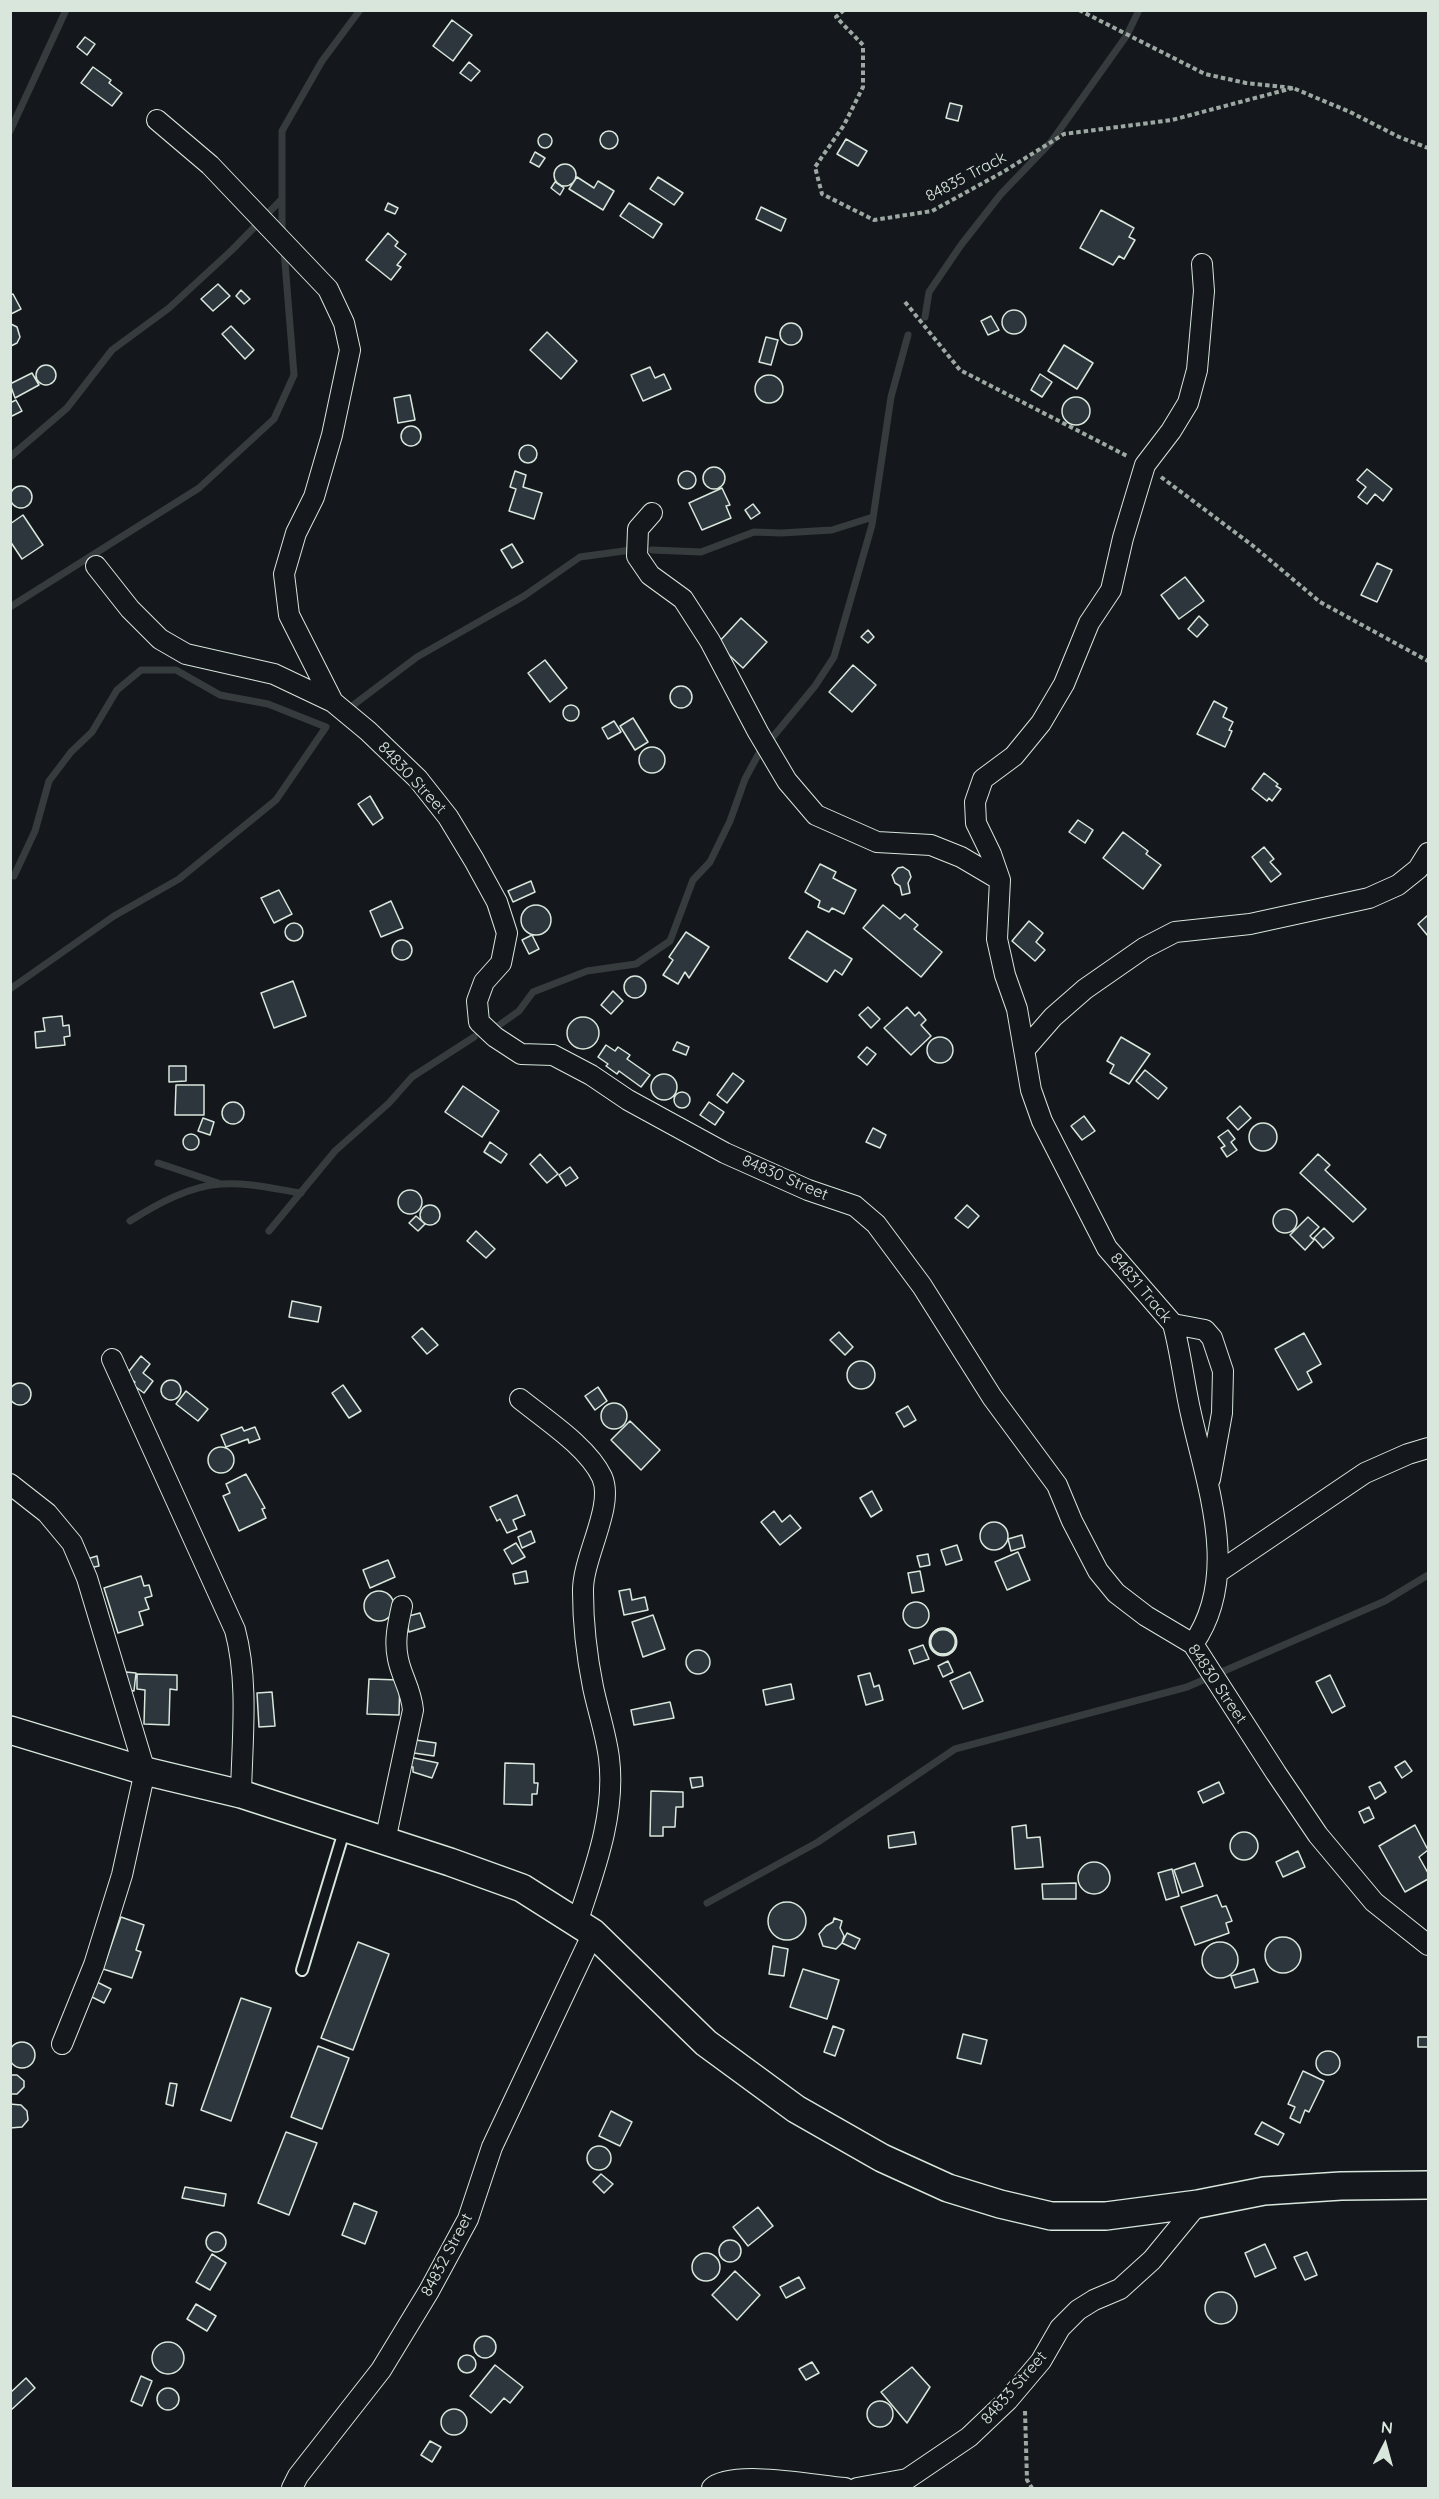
<!DOCTYPE html>
<html>
<head>
<meta charset="utf-8">
<style>
  body { margin:0 }
  #map { position:relative; width:1439px; height:2499px; overflow:hidden; background:#14181c; font-family:Quicksand,sans-serif }
  canvas { display:block }
  .frame { position:absolute; inset:0; border:12px solid #d8e6dc; pointer-events:none }
  .north { position:absolute; left:1355px; top:2415px; width:60px; height:60px; -webkit-text-stroke:4px #14181c; paint-order:stroke; rotate:6deg; font-size:16px; font-weight:700; line-height:24px; text-align:center; color:#d8e6dc }
  .north::after { content:''; display:block; margin:auto; width:21px; height:27px; background:#d8e6dc; clip-path:polygon(50% 0,100% 100%,50% 72%,0 100%) }
</style>
</head>
<body>
<div id="map">
<canvas width="1439" height="2499"></canvas>
<div class="frame"></div>
<div class="north">N</div>
</div>
<script>
const c = document.querySelector('canvas').getContext('2d');
c.lineJoin = 'round';
function strokePath(path, color, width, dash) {
  c.strokeStyle = color;
  c.lineWidth = width;
  c.lineCap = dash ? 'butt' : 'round';
  c.setLineDash(dash || []);
  c.stroke(path);
}
function paint(path, color) {
  c.fillStyle = color;
  c.fill(path, 'evenodd');
}
function label(font, color, halo, rows, align = 'center') {
  c.font = font + ' Quicksand,sans-serif';
  c.lineWidth = 4.5;
  c.setLineDash([]);
  c.textBaseline = 'middle';
  c.strokeStyle = halo;
  c.fillStyle = color;
  for (const [text, x, y, turn = 0] of rows) {
    c.save();
    c.translate(x, y);
    c.rotate((+turn || 0) * Math.PI / 180);
    c.textAlign = isNaN(turn) ? turn : align;
    if (halo) c.strokeText(text, 0, 0);
    c.fillText(text, 0, 0);
    c.restore();
  }
}
const stream = new Path2D(`
  M10,131L66,10
  M282,233V131L322,61L360,10
  M925,317L929,292L961,245L1001,194L1051,142L1127,35L1139,10
  M10,457L67,408L112,350L169,308L232,250L281,200
  M652,550L701,552L754,532L781,533L832,530L873,517
  M10,607L199,488L274,419L294,375L284,250
  M352,706L417,657L524,596L580,557L631,550
  M10,989L114,916L179,879L276,800L326,727L268,704L220,695L176,670H141L117,690L92,732L71,752L49,781L35,831L14,876
  M495,1028L519,1011L533,992L587,971L636,964L670,941L693,880L710,862L730,821L745,779L758,755L815,686L834,657L872,525L891,397L908,335
  M158,1163L218,1183
  M130,1221C157,1204 189,1186 221,1184C247,1182 275,1189 301,1193
  M269,1231L335,1151L389,1103L412,1077L474,1037
  M707,1903L818,1842L955,1749L1187,1687L1385,1601L1428,1575`);
const building = new Path2D(`
  M452,20L472,35L453,61L433,46Z
  M85,37L95,44L87,55L77,47Z
  M469,62L480,71L471,81L460,73Z
  M93,67L111,80L109,83L122,93L112,106L81,83Z
  M950,103L962,106L958,121L946,118Z
  M600 140a9 9 0 1 1 18 0a9 9 0 1 1-18 0Z
  M538 141a7 7 0 1 1 14 0a7 7 0 1 1-14 0Z
  M846,139L867,151L858,166L837,154Z
  M535,152L545,158L539,167L530,162Z
  M554 175a11 11 0 1 1 22 0a11 11 0 1 1-22 0Z
  M577,177L594,188L598,181L614,191L603,210L569,189Z
  M658,177L683,193L674,205L650,189Z
  M555,182L564,188L560,195L551,188Z
  M388,203L398,208L395,214L385,210Z
  M629,203L662,224L653,238L620,216Z
  M761,207L786,219L781,231L756,219Z
  M1101,210L1134,228L1129,237L1135,240L1124,259L1119,256L1113,265L1080,248Z
  M388,233L398,242L395,246L406,254L397,265L401,267L391,280L366,260Z
  M218,284L230,296L213,311L201,299Z
  M241,290L250,299L244,304L236,296Z
  M13,294L21,309L11,314L10,295Z
  M1002 322a12 12 0 1 1 24 0a12 12 0 1 1-24 0Z
  M991,316L999,330L988,335L981,321Z
  M780 334a11 11 0 1 1 22 0a11 11 0 1 1-22 0Z
  M11,324L17,327L20,337L17,343L11,346Z
  M231,326L254,350L245,359L222,334Z
  M547,332L577,361L561,379L530,350Z
  M766,337L778,340L771,365L759,362Z
  M1064,345L1093,363L1077,389L1048,371Z
  M36 375a10 10 0 1 1 20 0a10 10 0 1 1-20 0Z
  M650,367L655,378L664,374L671,389L643,401L631,375Z
  M32,373L39,385L15,398L10,384Z
  M1040,374L1052,382L1042,397L1031,390Z
  M755 389a14 14 0 1 1 28 0a14 14 0 1 1-28 0Z
  M410,395L415,420L398,423L394,398Z
  M1062 411a14 14 0 1 1 28 0a14 14 0 1 1-28 0Z
  M16,400L22,411L10,417V403Z
  M401 436a10 10 0 1 1 20 0a10 10 0 1 1-20 0Z
  M519 454a9 9 0 1 1 18 0a9 9 0 1 1-18 0Z
  M703 478a11 11 0 1 1 22 0a11 11 0 1 1-22 0Z
  M1367,469L1392,489L1383,501L1375,494L1367,504L1358,497L1366,487L1357,480Z
  M515,471L526,475L523,487L542,493L534,519L509,511L516,489L510,487Z
  M678 480a9 9 0 1 1 18 0a9 9 0 1 1-18 0Z
  M10 497a11 11 0 1 1 22 0a11 11 0 1 1-22 0Z
  M722,488L730,505L726,506L731,518L702,530L689,503Z
  M753,504L760,513L751,519L745,510Z
  M23,515L43,545L22,559L10,541V524Z
  M512,544L523,562L512,568L501,550Z
  M1377,563L1392,570L1377,602L1361,595Z
  M1185,577L1204,601L1179,619L1161,595Z
  M1199,616L1208,625L1197,637L1188,629Z
  M741,618L767,642L743,668L717,644Z
  M868,630L874,637L868,643L861,637Z
  M545,660L567,688L550,702L528,673Z
  M853,665L876,685L852,712L829,692Z
  M670 697a11 11 0 1 1 22 0a11 11 0 1 1-22 0Z
  M1214,701L1227,708L1223,717L1233,722L1229,730L1232,731L1225,747L1197,734Z
  M563 713a8 8 0 1 1 16 0a8 8 0 1 1-16 0Z
  M633,718L648,742L635,750L620,726Z
  M614,721L621,732L608,739L602,728Z
  M639 760a13 13 0 1 1 26 0a13 13 0 1 1-26 0Z
  M1264,773L1278,784L1276,786L1281,789L1272,801L1269,798L1267,801L1252,789Z
  M370,796L383,818L373,825L358,804Z
  M1078,820L1093,830L1085,843L1069,832Z
  M1123,832L1148,851L1146,854L1161,865L1143,889L1103,858Z
  M1264,847L1274,859L1270,862L1281,874L1271,882L1252,857Z
  M820,864L836,872L833,878L856,890L844,914L832,908L829,912L818,907L820,901L805,892Z
  M903,867L909,871L911,877L908,883L910,893L902,895L900,886L895,883L892,875L898,868Z
  M531,881L535,892L513,902L508,891Z
  M279,890L292,914L274,923L261,898Z
  M391,901L403,928L381,937L370,911Z
  M521 920a15 15 0 1 1 30 0a15 15 0 1 1-30 0Z
  M883,905L900,919L905,914L918,925L914,929L942,952L921,977L863,928Z
  M1428,915V936L1418,924Z
  M1029,921L1043,933L1036,942L1045,950L1035,961L1012,941Z
  M285 932a9 9 0 1 1 18 0a9 9 0 1 1-18 0Z
  M807,931L852,959L842,975L835,970L827,982L789,958Z
  M686,932L709,947L689,978L685,972L678,984L663,975L673,960L669,957Z
  M532,935L539,949L529,954L522,940Z
  M392 950a10 10 0 1 1 20 0a10 10 0 1 1-20 0Z
  M624 987a11 11 0 1 1 22 0a11 11 0 1 1-22 0Z
  M293,981L306,1016L274,1028L261,993Z
  M613,991L623,1001L611,1014L601,1005Z
  M868,1007L880,1019L871,1028L859,1015Z
  M907,1007L915,1016L919,1012L926,1020L921,1025L931,1036L911,1055L884,1028Z
  M62,1016L63,1026L69,1025L70,1036L64,1037L65,1045L36,1048L35,1032L45,1031L43,1018Z
  M567 1033a16 16 0 1 1 32 0a16 16 0 1 1-32 0Z
  M927 1050a13 13 0 1 1 26 0a13 13 0 1 1-26 0Z
  M1121,1037L1150,1054L1129,1084L1110,1073L1114,1065L1107,1061Z
  M677,1042L689,1047L686,1055L673,1050Z
  M606,1045L615,1051L618,1047L630,1055L627,1059L650,1075L641,1087L619,1071L617,1074L606,1066L608,1064L598,1057Z
  M867,1047L876,1054L867,1065L858,1057Z
  M169,1066H186V1081L169,1082Z
  M1145,1070L1167,1088L1158,1099L1136,1081Z
  M733,1073L744,1081L727,1103L717,1095Z
  M651 1087a13 13 0 1 1 26 0a13 13 0 1 1-26 0Z
  M176,1085H204V1115H175Z
  M463,1086L499,1111L482,1137L445,1112Z
  M674 1100a8 8 0 1 1 16 0a8 8 0 1 1-16 0Z
  M709,1102L724,1112L715,1125L700,1115Z
  M222 1113a11 11 0 1 1 22 0a11 11 0 1 1-22 0Z
  M1240,1106L1251,1118L1238,1130L1227,1118Z
  M1084,1116L1095,1131L1082,1140L1071,1126Z
  M203,1118L214,1122L210,1135L198,1131Z
  M1249 1137a14 14 0 1 1 28 0a14 14 0 1 1-28 0Z
  M873,1128L886,1135L880,1148L866,1142Z
  M1228,1130L1235,1139L1231,1142L1237,1150L1227,1157L1221,1148L1225,1146L1218,1137Z
  M183 1142a8 8 0 1 1 16 0a8 8 0 1 1-16 0Z
  M490,1142L507,1154L501,1163L484,1152Z
  M540,1154L558,1174L547,1183L530,1164Z
  M1318,1154L1330,1165L1325,1170L1366,1209L1353,1222L1300,1173Z
  M570,1167L578,1178L566,1186L559,1175Z
  M398 1202a12 12 0 1 1 24 0a12 12 0 1 1-24 0Z
  M967,1205L979,1216L968,1228L955,1218Z
  M420 1215a10 10 0 1 1 20 0a10 10 0 1 1-20 0Z
  M1273 1221a12 12 0 1 1 24 0a12 12 0 1 1-24 0Z
  M416,1216L425,1224L418,1231L409,1223Z
  M1308,1217L1319,1227L1310,1236L1314,1240L1305,1250L1290,1235Z
  M1324,1228L1334,1238L1323,1248L1314,1238Z
  M476,1231L495,1249L486,1258L467,1241Z
  M292,1301L321,1307L318,1322L289,1317Z
  M422,1328L438,1345L427,1354L412,1337Z
  M839,1332L853,1347L845,1355L830,1340Z
  M1304,1333L1321,1364L1307,1372L1312,1382L1298,1390L1275,1349Z
  M141,1356L150,1364L143,1373L153,1381L144,1393L133,1385L135,1382L126,1375Z
  M847 1375a14 14 0 1 1 28 0a14 14 0 1 1-28 0Z
  M161 1390a10 10 0 1 1 20 0a10 10 0 1 1-20 0Z
  M9 1394a11 11 0 1 1 22 0a11 11 0 1 1-22 0Z
  M343,1385L361,1411L349,1418L332,1393Z
  M598,1387L607,1401L595,1410L585,1396Z
  M186,1391L208,1409L198,1421L176,1404Z
  M601 1416a13 13 0 1 1 26 0a13 13 0 1 1-26 0Z
  M908,1406L916,1420L904,1427L896,1413Z
  M630,1421L660,1450L641,1470L611,1440Z
  M242,1427L244,1431L255,1427L260,1439L249,1443L248,1439L226,1447L221,1435Z
  M208 1460a13 13 0 1 1 26 0a13 13 0 1 1-26 0Z
  M246,1474L265,1508L262,1509L266,1518L239,1531L223,1496L230,1493L226,1484Z
  M872,1491L882,1510L871,1517L860,1498Z
  M517,1495L525,1515L513,1520L517,1529L507,1533L500,1519L497,1521L490,1507Z
  M774,1511L782,1522L790,1515L801,1528L780,1545L761,1522Z
  M980 1536a14 14 0 1 1 28 0a14 14 0 1 1-28 0Z
  M531,1531L535,1542L522,1548L518,1537Z
  M1022,1535L1025,1547L1011,1551L1008,1539Z
  M516,1543L525,1557L512,1564L504,1550Z
  M957,1545L962,1560L946,1565L941,1550Z
  M1018,1552L1030,1580L1007,1590L995,1562Z
  M928,1554L930,1565L920,1567L917,1556Z
  M97,1556L99,1566L89,1568L87,1559Z
  M388,1560L395,1577L370,1588L363,1570Z
  M526,1571L528,1582L515,1584L513,1574Z
  M920,1571L924,1591L912,1593L908,1573Z
  M141,1576L144,1586L149,1585L152,1596L145,1598L149,1609L139,1612L143,1625L118,1633L104,1588Z
  M630,1589L632,1600L645,1597L648,1610L624,1615L619,1591Z
  M364 1606a15 15 0 1 1 30 0a15 15 0 1 1-30 0Z
  M903 1615a13 13 0 1 1 26 0a13 13 0 1 1-26 0Z
  M420,1613L425,1627L409,1632L405,1617Z
  M653,1615L665,1649L643,1657L632,1622Z
  M930 1641a13 13 0 1 1 26 0a13 13 0 1 1-26 0Z
  M923,1645L929,1659L914,1664L909,1650Z
  M686 1662a12 12 0 1 1 24 0a12 12 0 1 1-24 0Z
  M948,1661L953,1672L943,1677L938,1666Z
  M126,1672L136,1673L134,1691L124,1690Z
  M970,1672L983,1701L963,1709L950,1681Z
  M870,1673L874,1687L879,1685L883,1700L866,1705L858,1676Z
  M137,1674L177,1675V1690L170,1689L169,1725L144,1724L145,1690L137,1689Z
  M1330,1675L1345,1706L1332,1713L1316,1682Z
  M369,1679L400,1680L399,1715L367,1714Z
  M791,1684L794,1699L766,1705L763,1690Z
  M272,1692L275,1726L259,1727L257,1693Z
  M670,1702L674,1718L634,1725L631,1710Z
  M416,1740L436,1743L434,1756L414,1753Z
  M409,1757L438,1763L432,1778L413,1772V1767L408,1766Z
  M1405,1761L1412,1771L1402,1778L1395,1767Z
  M505,1763L534,1764V1783H538L537,1794H532V1805L504,1804Z
  M702,1777L703,1786L692,1788L690,1778Z
  M1219,1782L1224,1793L1203,1803L1198,1792Z
  M1380,1782L1386,1792L1375,1799L1369,1787Z
  M651,1791L683,1792V1807H676L675,1827H663V1836H650Z
  M1369,1807L1374,1818L1364,1823L1359,1812Z
  M1026,1825L1027,1838L1040,1837L1043,1867L1015,1869L1012,1827Z
  M1415,1825L1428,1850L1419,1857L1428,1873V1879L1405,1892L1379,1846Z
  M914,1832L916,1844L889,1848L888,1836Z
  M1230 1846a14 14 0 1 1 28 0a14 14 0 1 1-28 0Z
  M1298,1851L1305,1867L1283,1877L1276,1862Z
  M1078 1878a16 16 0 1 1 32 0a16 16 0 1 1-32 0Z
  M1195,1863L1203,1886L1182,1893L1174,1870Z
  M1172,1869L1179,1896L1166,1900L1158,1873Z
  M1076,1883V1899H1043L1042,1884Z
  M1217,1895L1222,1907L1226,1906L1232,1921L1226,1923L1229,1933L1195,1945L1181,1907Z
  M768 1921a19 19 0 1 1 38 0a19 19 0 1 1-38 0Z
  M121,1917L144,1925L136,1950L141,1952L132,1978L103,1969Z
  M834,1918L842,1921L840,1928L844,1936L842,1943L836,1949L823,1946L819,1934L826,1926L833,1922Z
  M847,1933L860,1939L855,1949L842,1943Z
  M1265 1955a18 18 0 1 1 36 0a18 18 0 1 1-36 0Z
  M1202 1960a18 18 0 1 1 36 0a18 18 0 1 1-36 0Z
  M358,1942L389,1954L353,2050L321,2038Z
  M773,1946L788,1949L784,1976L769,1974Z
  M803,1969L839,1980L827,2019L790,2007Z
  M1254,1969L1258,1982L1235,1988L1231,1976Z
  M95,1981L111,1989L104,2003L88,1995Z
  M241,1998L271,2008L231,2121L201,2110Z
  M833,2026L844,2030L835,2056L824,2052Z
  M963,2034L987,2040L981,2064L957,2058Z
  M1418,2037H1428V2047H1418Z
  M9 2055a13 13 0 1 1 26 0a13 13 0 1 1-26 0Z
  M318,2046L349,2058L322,2129L291,2117Z
  M1316 2063a12 12 0 1 1 24 0a12 12 0 1 1-24 0Z
  M1303,2071L1324,2081L1309,2112L1305,2110L1300,2123L1290,2118L1295,2107L1288,2104Z
  M10,2075H17L24,2081V2087L17,2094H10Z
  M170,2083L177,2084L173,2106L166,2104Z
  M10,2104L21,2105L27,2111L28,2120L22,2127L10,2128Z
  M611,2111L632,2122L620,2146L599,2136Z
  M1262,2122L1284,2134L1278,2145L1255,2134Z
  M286,2132L317,2143L289,2215L258,2203Z
  M587 2158a12 12 0 1 1 24 0a12 12 0 1 1-24 0Z
  M601,2174L613,2184L604,2193L593,2182Z
  M185,2187L226,2194L224,2206L182,2198Z
  M354,2203L377,2212L365,2244L342,2235Z
  M758,2207L773,2226L748,2246L733,2227Z
  M206 2242a10 10 0 1 1 20 0a10 10 0 1 1-20 0Z
  M719 2251a11 11 0 1 1 22 0a11 11 0 1 1-22 0Z
  M1265,2244L1276,2268L1255,2277L1245,2253Z
  M1307,2252L1317,2275L1305,2280L1294,2257Z
  M692 2267a14 14 0 1 1 28 0a14 14 0 1 1-28 0Z
  M212,2254L226,2263L210,2290L196,2282Z
  M735,2271L760,2295L737,2320L712,2295Z
  M799,2277L805,2288L786,2298L780,2287Z
  M1205 2308a16 16 0 1 1 32 0a16 16 0 1 1-32 0Z
  M196,2304L216,2316L207,2331L187,2319Z
  M474 2347a11 11 0 1 1 22 0a11 11 0 1 1-22 0Z
  M152 2358a16 16 0 1 1 32 0a16 16 0 1 1-32 0Z
  M458 2364a9 9 0 1 1 18 0a9 9 0 1 1-18 0Z
  M812,2362L819,2373L806,2380L799,2369Z
  M495,2365L523,2387L510,2403L504,2398L491,2413L470,2396Z
  M912,2367L930,2387L907,2423L881,2392Z
  M141,2376L152,2381L142,2406L131,2401Z
  M26,2378L35,2388L10,2411V2393Z
  M157 2399a11 11 0 1 1 22 0a11 11 0 1 1-22 0Z
  M867 2414a13 13 0 1 1 26 0a13 13 0 1 1-26 0Z
  M441 2422a13 13 0 1 1 26 0a13 13 0 1 1-26 0Z
  M430,2441L441,2447L432,2462L421,2455Z`);
const path = new Path2D(`
  M844,10L836,17L863,45V87L844,125L815,167L822,194L874,220L932,211L1003,172L1064,134L1172,120L1293,88
  M1079,10L1205,74L1246,83L1293,88L1350,112L1399,137L1428,148
  M905,302L960,370L1129,457
  M1161,477L1252,545L1320,602L1428,661
  M1025,2411L1027,2480L1032,2488`);
const lane = new Path2D(`
  M302,1970L345,1828`);
const street = new Path2D(`
  M157,120L210,165L328,289L344,323L350,350L332,435L314,497L296,533L284,574L289,615L333,702
  M652,513L638,529L637,556L650,575L683,599L710,641L758,732L787,781L816,815L877,842L931,845L961,857L1000,880
  M96,566L130,609L160,639L186,654L274,674L333,702L368,731L418,779L448,817L474,860L497,902L507,933L501,963L484,982L477,1001L479,1022L495,1037L521,1054L553,1055L591,1075L628,1100L725,1153L808,1190L855,1206L876,1224L922,1286L992,1397L1057,1485L1072,1521L1098,1571L1116,1593L1146,1616L1193,1644L1276,1773L1318,1835L1374,1902L1428,1945
  M1026,1048L1053,1017L1085,989L1144,948L1175,932L1250,924L1369,898L1398,885L1418,869L1428,853
  M1173,1324L1205,1330L1212,1338L1223,1371L1222,1413L1210,1479
  M112,1359L235,1630C249,1682 242,1741 241,1794
  M520,1399C546,1420 588,1447 602,1477C615,1506 582,1558 583,1592C583,1623 587,1657 593,1687C598,1711 606,1734 609,1758C616,1814 594,1871 577,1923
  M10,1484L47,1513L72,1543L87,1578L145,1771L122,1875L94,1965L62,2044
  M1217,1573L1365,1473L1408,1454L1428,1448
  M1193,1644C1241,1576 1207,1486 1191,1414C1184,1384 1181,1353 1173,1324L1107,1248L1042,1121L1031,1090L1017,1009L1005,975L997,939L1000,880L991,854L976,823L975,802L983,779L1014,756L1041,723L1064,684L1089,623L1111,590L1123,538L1145,465L1171,431L1188,403L1197,370L1204,291L1202,264
  M385,1841L413,1710C411,1689 402,1678 398,1659C394,1641 398,1624 402,1606
  M292,2488L298,2476L381,2370L429,2291L468,2219L492,2147L593,1933
  M712,2488C732,2469 817,2486 845,2488
  M857,2488L907,2479L969,2437L1008,2400L1041,2361L1060,2328L1078,2310L1094,2300L1120,2289L1152,2260L1198,2204`);
const secondary = new Path2D(`
  M10,1730L145,1771L241,1794L450,1862L522,1888L593,1933L706,2043L796,2109L882,2158L948,2188L1000,2204L1051,2216H1106L1198,2204L1264,2191L1341,2186L1428,2185`);
const wall = new Path2D(`
  M930 1642a13 13 0 1 1 26 0a13 13 0 1 1-26 0Z`);
const streetNames = [
  ["84835 Track",966,177,-28],
  ["84830 Street",412,778,47],
  ["84830 Street",785,1178,23],
  ["84831 Track",1141,1288,50],
  ["84830 Street",1217,1684,56],
  ["84832 Street",447,2255,-62],
  ["84833 Street",1014,2388,-49]
];
strokePath(stream, '#363b3e', 7);
paint(building, '#2c363c');
strokePath(building, '#d8e6dc', 1.5);
strokePath(lane, '#d8e6dc', 14);
strokePath(street, '#d8e6dc', 22);
strokePath(secondary, '#d8e6dc', 30);
strokePath(path, '#9da8a2', 4, [4.5, 3]);
strokePath(lane, '#14181c', 10);
strokePath(street, '#14181c', 20);
strokePath(secondary, '#14181c', 27);
strokePath(wall, '#d8e6dc', 3);
label('16px', '#d8e6dc', '#14181c', streetNames);
</script>
</body>
</html>
